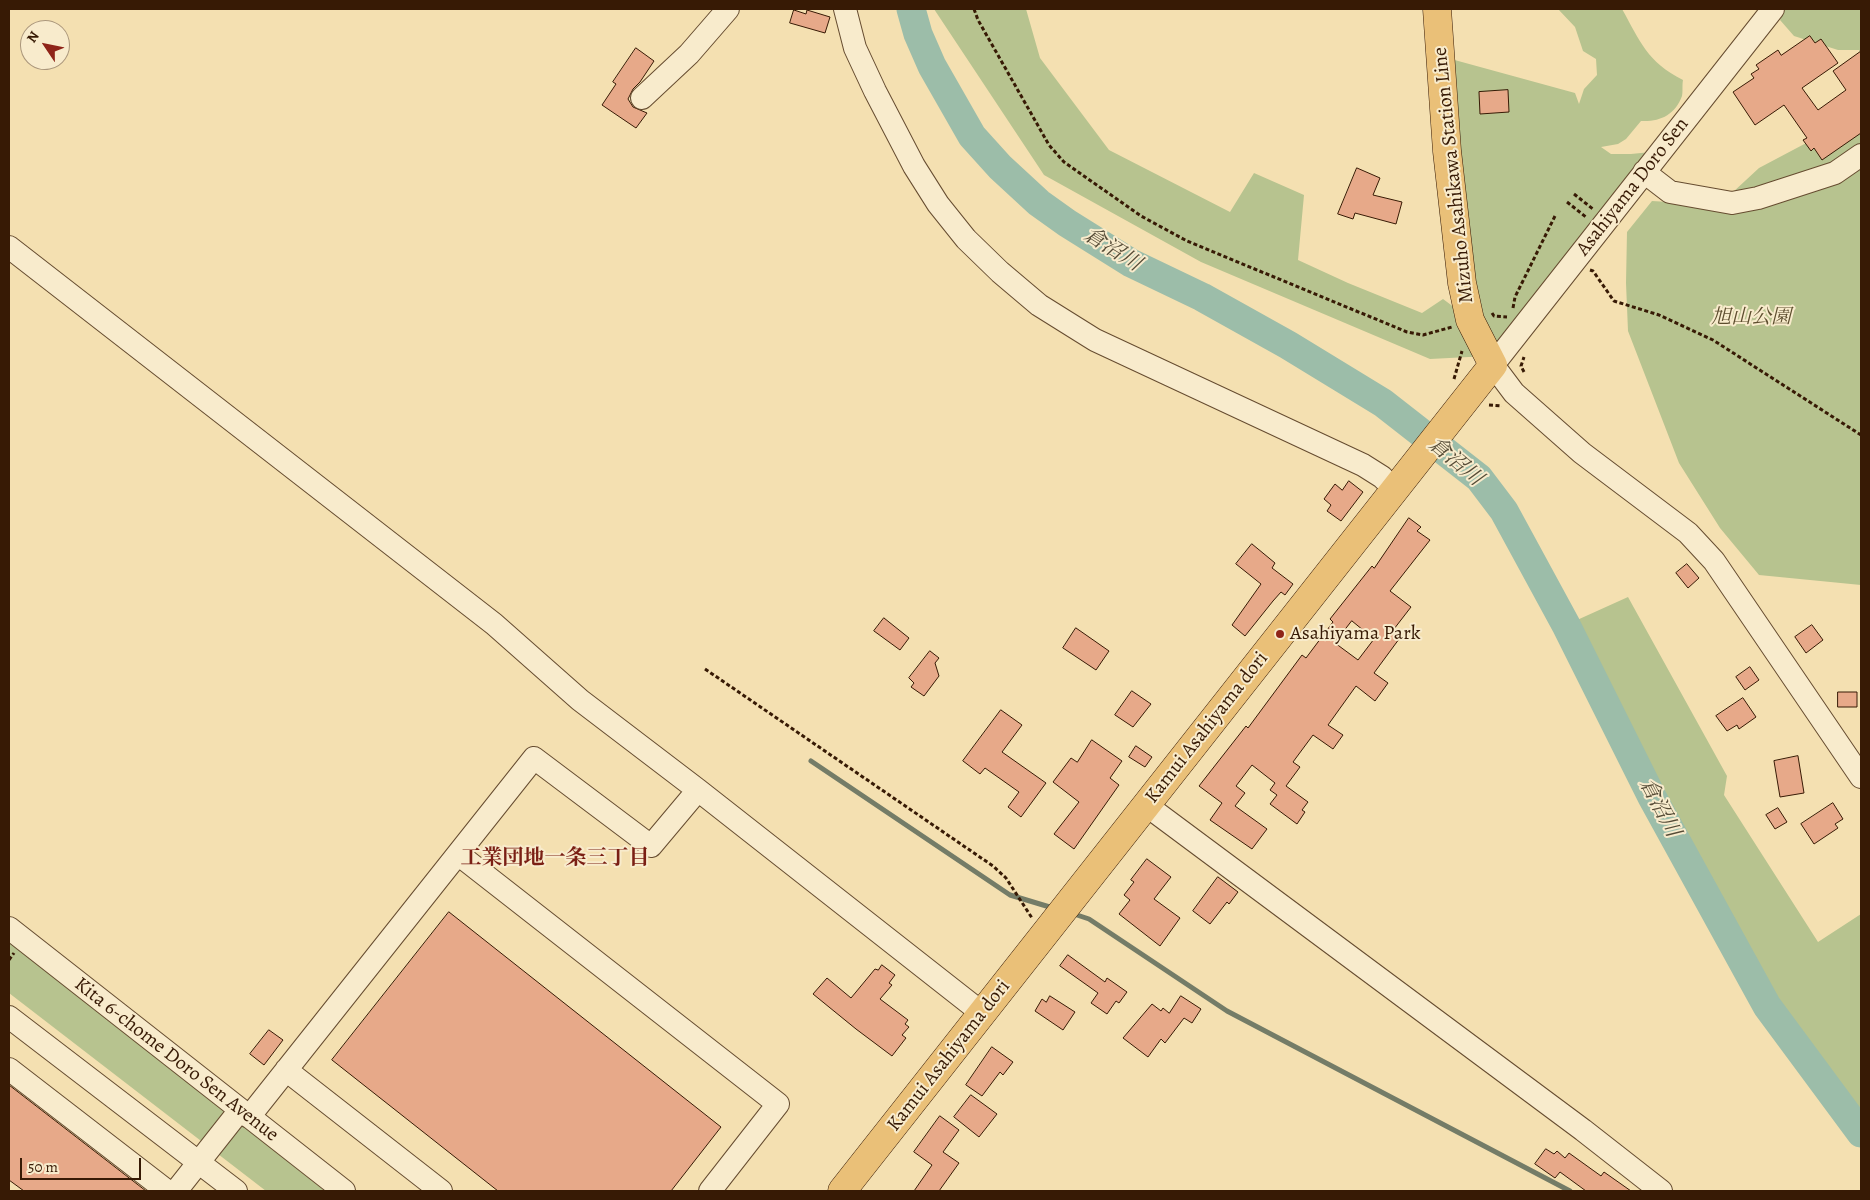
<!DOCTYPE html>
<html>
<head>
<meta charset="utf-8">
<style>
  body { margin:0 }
  #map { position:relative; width:1870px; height:1200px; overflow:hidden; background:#f4e0b1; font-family:Alegreya,serif }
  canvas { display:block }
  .frame { position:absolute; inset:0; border:10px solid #371a05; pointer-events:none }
  .north { position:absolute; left:20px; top:20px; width:50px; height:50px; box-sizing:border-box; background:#f8ebcc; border:1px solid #ab977c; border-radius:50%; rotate:304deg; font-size:14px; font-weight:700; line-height:20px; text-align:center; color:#371a05 }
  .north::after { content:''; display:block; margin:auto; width:18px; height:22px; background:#8f2418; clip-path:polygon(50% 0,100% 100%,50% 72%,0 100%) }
  .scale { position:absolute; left:20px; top:1158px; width:121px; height:22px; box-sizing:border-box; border:2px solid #371a05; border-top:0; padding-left:6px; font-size:15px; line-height:18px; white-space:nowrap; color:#371a05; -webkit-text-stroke:4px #f8ebcc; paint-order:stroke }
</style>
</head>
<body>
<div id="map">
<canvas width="1870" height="1200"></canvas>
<div class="frame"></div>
<div class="north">N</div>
<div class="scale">50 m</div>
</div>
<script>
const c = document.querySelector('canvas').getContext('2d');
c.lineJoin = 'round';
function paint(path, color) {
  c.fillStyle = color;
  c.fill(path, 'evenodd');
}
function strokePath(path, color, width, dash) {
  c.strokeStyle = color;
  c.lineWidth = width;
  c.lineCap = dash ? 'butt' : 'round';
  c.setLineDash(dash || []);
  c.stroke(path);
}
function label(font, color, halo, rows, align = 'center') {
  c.font = font + ' Alegreya,"Noto Serif JP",serif';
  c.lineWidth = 4;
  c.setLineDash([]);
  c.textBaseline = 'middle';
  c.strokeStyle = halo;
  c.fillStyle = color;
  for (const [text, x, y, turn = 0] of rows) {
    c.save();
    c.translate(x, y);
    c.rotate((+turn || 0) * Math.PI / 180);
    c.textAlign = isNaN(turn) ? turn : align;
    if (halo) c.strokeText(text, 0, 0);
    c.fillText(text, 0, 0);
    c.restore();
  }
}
const green = new Path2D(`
  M934,9H1026L1040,58L1109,150L1230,212L1254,173L1304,195L1298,260L1348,283L1422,313L1443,299L1470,319L1440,56L1575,93L1579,104L1584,89L1597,75L1596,59L1583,51L1575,27L1558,9H1622C1640,41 1647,62 1683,80C1682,85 1683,92 1682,96C1675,115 1660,122 1641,121L1626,139L1618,144L1601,147L1611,154H1631L1661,151L1488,356L1430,359L1201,262L1044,175Z
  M1785,9H1861V56L1859,50H1838L1794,36L1780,20Z
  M1861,114V585L1759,575L1720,528L1679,463L1628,331L1626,283L1627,232L1652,201L1719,205L1759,168Z
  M1628,597L1727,776L1724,795L1818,942L1861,914V1133L1767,1006L1652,797L1566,625Z
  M11,941L325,1191H266L9,993V944Z`);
const stream = new Path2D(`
  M811,761L1010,895L1053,908
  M1071,913L1089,919L1227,1011L1570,1191`);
const river = new Path2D(`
  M911,9L918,34L932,66L972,136L1000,167L1039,203L1067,223L1131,263L1202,297L1288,345L1383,403L1479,478L1504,511L1566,625L1652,797L1767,1006L1861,1133`);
const building = new Path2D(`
  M794,10L806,14L807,10L830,17L825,33L790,23Z
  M1810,36L1815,43L1821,39L1838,63L1802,88L1818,110L1846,90L1833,71L1861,51V133L1822,160L1814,148L1811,151L1803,140L1807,138L1784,105L1755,125L1733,92L1754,78L1751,74L1759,69L1756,65L1778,50L1781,55Z
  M636,48L654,61L640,82L633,89L628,99L633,107L647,113L636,128L602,105L616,84L613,82Z
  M1508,90L1509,112L1480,114L1479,92Z
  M1357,168L1380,178L1373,195L1402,202L1396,224L1355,213L1353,219L1338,214Z
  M1349,481L1363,492L1341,521L1327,511L1331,505L1324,499L1335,484L1342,490Z
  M1409,518L1421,527L1417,531L1430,540L1390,591L1411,607L1394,629L1402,635L1374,673L1388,683L1375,701L1356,686L1328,725L1343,735L1333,749L1313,735L1293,762L1300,767L1286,786L1308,802L1302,810L1305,812L1297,824L1270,804L1277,795L1270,790L1275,783L1252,765L1236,786L1245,793L1235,806L1267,829L1252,849L1210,820L1222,803L1199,786L1246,726L1248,728L1302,655L1306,658L1333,622L1330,619L1372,566L1374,568ZM1352,621L1374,639L1358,660L1335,643Z
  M1252,544L1275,563L1272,568L1293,584L1285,595L1281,592L1273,601L1245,636L1232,625L1261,584L1236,564Z
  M1687,564L1699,578L1688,588L1676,573Z
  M884,618L909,638L900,650L874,631Z
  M1812,625L1823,640L1806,653L1795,637Z
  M1076,628L1109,651L1096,670L1063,648Z
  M930,651L939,658L935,663L939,676L924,696L911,687L914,683L909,678Z
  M1750,667L1759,680L1745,690L1736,677Z
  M1132,691L1151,704L1133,727L1115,715Z
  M1838,692H1857V707H1838Z
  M1743,698L1756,717L1739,729L1737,725L1727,731L1716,716Z
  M1001,710L1022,725L1002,752L1046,783L1021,817L1008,807L1019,792L985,768L980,774L963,761Z
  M1092,740L1122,761L1110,778L1119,785L1074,849L1054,834L1079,802L1053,782L1071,758L1077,762Z
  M1136,746L1152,757L1145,767L1129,757Z
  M1798,756L1804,793L1780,797L1774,761Z
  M1833,803L1843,819L1835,824L1838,828L1814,844L1801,824Z
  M1778,808L1787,822L1775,829L1766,815Z
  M1147,859L1171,877L1154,899L1180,918L1160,946L1119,914L1130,900L1124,895L1134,882L1131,880Z
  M1218,877L1238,892L1229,904L1227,902L1210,924L1193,911Z
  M449,912L721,1127L671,1191H498L332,1060Z
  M1068,955L1105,982L1107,978L1127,992L1119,1003L1116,1001L1107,1014L1091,1003L1098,993L1060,966Z
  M882,965L895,975L889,983L892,985L880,999L908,1020L905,1024L909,1027L902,1035L906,1038L892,1056L856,1029L813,994L827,978L851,998L875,969L878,970Z
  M1050,996L1075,1012L1063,1030L1035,1011L1042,999L1046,1002Z
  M1181,996L1201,1009L1192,1023L1184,1018L1165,1043L1161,1039L1148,1057L1123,1038L1152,1004L1161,1011L1163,1008L1169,1013Z
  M269,1030L283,1040L264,1065L250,1054Z
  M992,1047L1013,1062L1003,1075L1000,1072L982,1096L966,1085Z
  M9,1085L146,1191H24L9,1180Z
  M971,1095L997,1114L979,1137L954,1117Z
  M940,1116L959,1130L943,1152L959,1163L939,1191H914L932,1165L914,1152Z
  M1546,1149L1554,1154L1557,1151L1565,1158L1569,1153L1601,1176L1604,1172L1631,1191H1586L1560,1172L1555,1178L1535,1164Z`);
const path = new Path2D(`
  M974,9L978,20L1049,145L1064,162L1141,216L1187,241L1407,332L1423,335L1452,327
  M1574,194L1593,209
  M1567,202L1586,217
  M1590,270L1593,271L1614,301L1659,315L1713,340L1861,435
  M1513,308L1515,297L1555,216
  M1492,313L1494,316L1507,317
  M1524,372L1521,366L1524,357
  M1454,379L1462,351
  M1489,405L1502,406
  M705,669L993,866L1006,878L1032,918
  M9,960L14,953`);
const minor = new Path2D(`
  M845,9L855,48L875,91L914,166L938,204L966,239L1000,272L1039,305L1095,340L1363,465L1382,477L1394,489
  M1773,9L1493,365L1514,393L1582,453L1688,533L1714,561L1861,777
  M642,98L689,54L728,9
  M1644,172L1670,192L1732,203L1758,198L1835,173L1861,155
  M9,247L494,624L580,700L698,790L982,1013
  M1146,805L1583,1130L1661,1191
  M458,854L778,1104L710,1191
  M9,928L344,1191
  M9,1017L236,1191
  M9,1069L167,1191
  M286,1070L441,1191
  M249,1117L534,758L651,846L698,790
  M176,1191L240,1110`);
const major = new Path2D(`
  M842,1191L1493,365L1470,320L1462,283L1447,151L1437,9`);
const markers = [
  [1280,634,5,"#8f2418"]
];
const streetNames = [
  ["Mizuho Asahikawa Station Line",1454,175,-96],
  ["Asahiyama Doro Sen",1633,187,-52],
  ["Kamui Asahiyama dori",1207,728,-52],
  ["Kamui Asahiyama dori",949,1056,-52],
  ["Kita 6-chome Doro Sen Avenue",176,1060,38]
];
const parkNames = [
  ["旭山公園",1751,318]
];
const poiNames = [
  ["Asahiyama Park",1290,634]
];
const waterNames = [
  ["倉沼川",1112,250,32],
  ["倉沼川",1455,462,40],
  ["倉沼川",1659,808,62]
];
const neighbourhoodNames = [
  ["工業団地一条三丁目",555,859]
];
paint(green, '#b7c38f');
strokePath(stream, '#747c67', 5);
strokePath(river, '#9cbda9', 29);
paint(building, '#e7a989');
strokePath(building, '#371a05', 1);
strokePath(minor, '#664c30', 24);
strokePath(major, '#371a05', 29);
strokePath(path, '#371a05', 3, [4, 2.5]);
strokePath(minor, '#f8ebcc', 22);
strokePath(major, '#eac078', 28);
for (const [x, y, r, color] of markers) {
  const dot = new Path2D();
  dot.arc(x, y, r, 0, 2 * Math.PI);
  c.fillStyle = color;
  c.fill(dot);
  strokePath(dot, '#f8ebcc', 2);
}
label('20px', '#371a05', '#f8ebcc', streetNames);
label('italic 20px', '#5d4d2e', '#f8ebcc', parkNames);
label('20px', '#371a05', '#f8ebcc', poiNames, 'left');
label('italic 21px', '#554b36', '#f8ebcc', waterNames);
label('bold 21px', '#7a1f14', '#f8ebcc', neighbourhoodNames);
</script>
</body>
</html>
